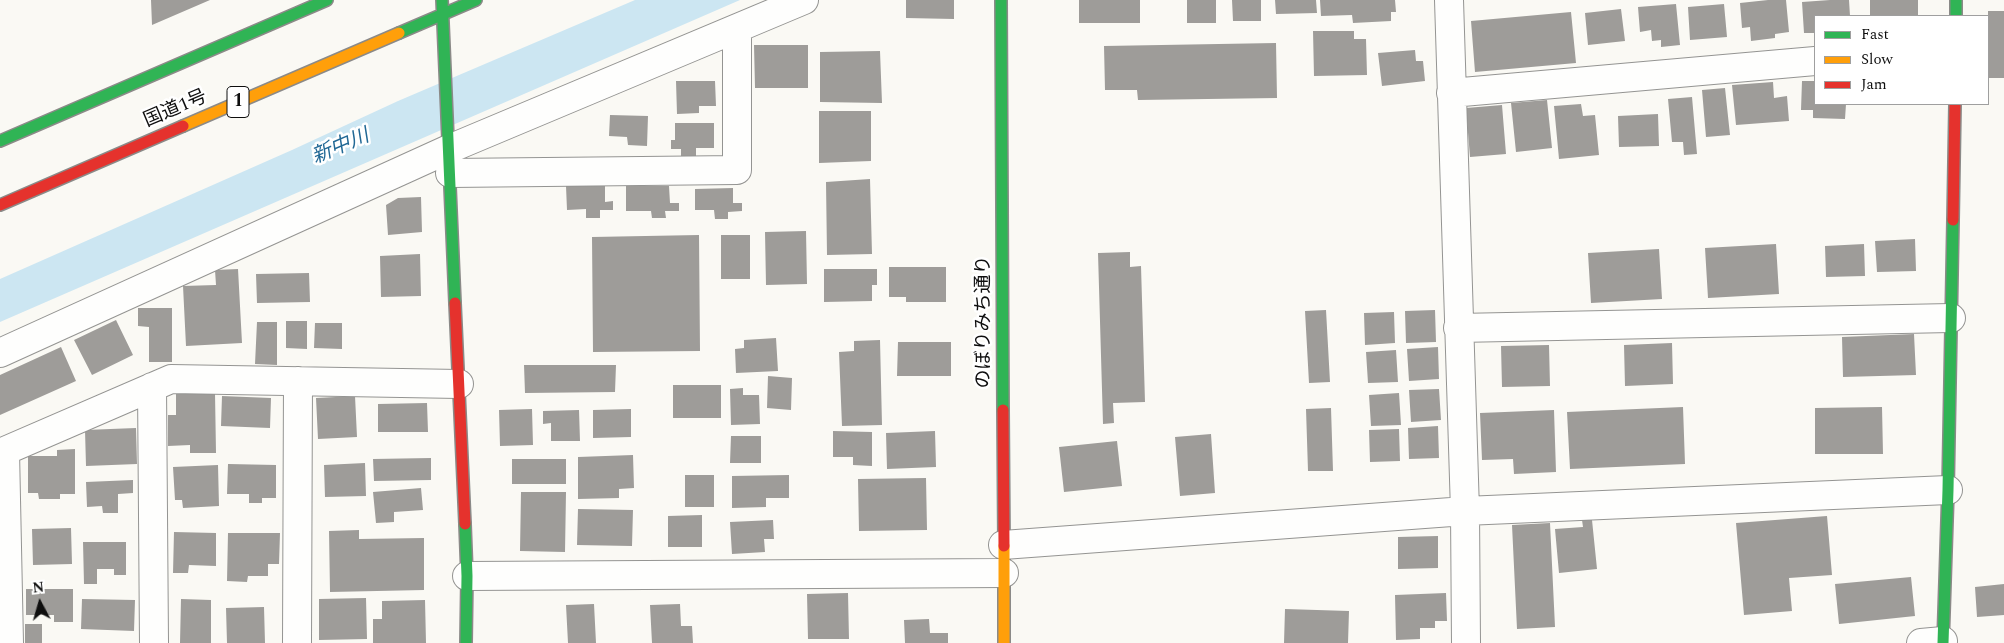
<!DOCTYPE html>
<html>
<head>
<meta charset="utf-8">
<style>
  body { margin:0 }
  #map { position:relative; width:2004px; height:643px; overflow:hidden; background:#faf9f4; font-family:Spectral,serif }
  canvas { display:block }
  .legend { position:absolute; left:1814px; top:15px; width:175px; height:90px; box-sizing:border-box; background:#fff; border:1px solid #9f9f9f; margin:0; padding:6px 9px; list-style:none; font-size:15px; color:#0e0e0e }
  .legend li { display:flex; align-items:center; gap:10px; height:25px }
  .legend b { width:25px; border:1px solid #9f9f9f }
  .north { position:absolute; left:15px; top:578px; width:50px; height:50px; -webkit-text-stroke:4px #fff; paint-order:stroke; rotate:354deg; font-size:14px; font-weight:700; line-height:20px; text-align:center; color:#0e0e0e }
  .north::after { content:''; display:block; margin:auto; width:18px; height:22px; background:#0e0e0e; clip-path:polygon(50% 0,100% 100%,50% 72%,0 100%) }
</style>
</head>
<body>
<div id="map">
<canvas width="2004" height="643"></canvas>
<ul class="legend">
<li><b style="height:6px;background:#30b455"></b>Fast</li>
<li><b style="height:6px;background:#ff9f0a"></b>Slow</li>
<li><b style="height:6px;background:#e5322d"></b>Jam</li>
</ul>
<div class="north">N</div>
</div>
<script>
const c = document.querySelector('canvas').getContext('2d');
c.lineJoin = 'round';
function paint(path, color) {
  c.fillStyle = color;
  c.fill(path, 'evenodd');
}
function strokePath(path, color, width, dash) {
  c.strokeStyle = color;
  c.lineWidth = width;
  c.lineCap = dash ? 'butt' : 'round';
  c.setLineDash(dash || []);
  c.stroke(path);
}
function label(font, color, halo, rows, align = 'center') {
  c.font = font + ' Spectral,"Noto Sans JP",serif';
  c.lineWidth = 5;
  c.setLineDash([]);
  c.textBaseline = 'middle';
  c.strokeStyle = halo;
  c.fillStyle = color;
  for (const [text, x, y, turn = 0] of rows) {
    c.save();
    c.translate(x, y);
    c.rotate((+turn || 0) * Math.PI / 180);
    c.textAlign = isNaN(turn) ? turn : align;
    if (halo) c.strokeText(text, 0, 0);
    c.fillText(text, 0, 0);
    c.restore();
  }
}
const water = new Path2D(`
  M635,0H740L0,322V279L292,150L398,101Z`);
const building = new Path2D(`
  M151,0H210L152,25Z
  M906,0H954V19L906,18Z
  M1079,0H1140V23H1079Z
  M1187,0H1216V23H1187Z
  M1232,0H1261V21H1233Z
  M1275,0H1316L1317,13L1276,14Z
  M1320,0H1395L1396,12H1391V21L1353,23L1352,15L1321,16Z
  M1768,0H1786L1789,32L1775,34V38L1751,41L1750,27L1742,28L1740,3Z
  M1830,0H1849L1850,16H1815V33H1804L1802,2Z
  M1870,0H1918V16H1870Z
  M1676,4L1680,45L1661,47V40L1652,41L1651,30L1640,32L1638,7Z
  M1724,4L1727,37L1690,40L1688,7Z
  M1621,9L1625,41L1588,45L1585,13Z
  M1988,11H2004V78H1988Z
  M1571,12L1576,63L1475,72L1471,21Z
  M1313,31H1354V39H1366L1367,75L1314,76Z
  M1276,43L1277,98L1138,100L1137,90H1105L1104,46Z
  M754,45H808V88H755Z
  M1415,50L1416,61H1423L1425,81L1382,86L1378,53Z
  M880,51L882,103L820,102V52Z
  M676,81H715L716,106H699V113L677,114Z
  M1802,81H1815V104H1846L1845,119L1813,118V110H1801Z
  M1773,82L1774,98L1787,96L1789,121L1736,125L1732,85Z
  M1725,88L1730,135L1706,137L1702,90Z
  M1692,97L1697,154L1684,155L1683,142H1672L1668,99Z
  M1547,100L1552,148L1516,152L1511,103Z
  M1581,104L1583,116L1595,115L1599,155L1559,159L1554,106Z
  M1502,105L1506,154L1470,157L1466,108Z
  M819,111H871V161L819,163Z
  M1658,114L1659,146L1619,147L1618,116Z
  M610,115L648,116L647,146L628,145L627,137L609,136Z
  M675,123H714V148H696V156H681V149H671V140H675Z
  M870,179L872,254L827,255L826,182Z
  M605,185V202L613,201V210H600V218H586V209L567,210L566,186Z
  M626,186H669L670,203H679V211H665L666,218H652L651,211H626Z
  M733,188V203H742V211L728,212V219H715L714,210H695V189Z
  M421,197L422,232L388,235L386,205L398,198Z
  M806,231L807,284L766,285L765,232Z
  M699,235L700,351L593,352L592,237Z
  M721,235H750V279H721Z
  M1915,239L1916,271L1877,272L1875,241Z
  M1776,244L1779,294L1708,298L1705,248Z
  M1864,244L1865,276L1826,277L1825,246Z
  M1659,249L1662,299L1591,303L1588,253Z
  M1130,252V267L1141,266L1145,402L1113,403L1114,423L1103,424L1098,253Z
  M420,254L421,296L381,297L380,256Z
  M889,267H946V302H906V297H889Z
  M238,269L242,343L186,346L183,286L216,285L215,270Z
  M824,269H877V285H872V301L824,302Z
  M309,273L310,302L257,303L256,274Z
  M138,308H172V362H149V327L138,326Z
  M1326,310L1330,382L1309,383L1305,311Z
  M1435,310L1436,342L1406,343L1405,311Z
  M1394,312L1395,343L1365,345L1364,313Z
  M116,320L133,355L92,375L74,340Z
  M286,321H307V349L286,348Z
  M257,322H277V365L255,364Z
  M315,323H342V349L314,348Z
  M1914,334L1916,375L1843,377L1842,337Z
  M776,338L778,371L736,373L735,349L744,348V340Z
  M880,340L882,425L842,426L839,352L854,351V341Z
  M898,342H951V376H897Z
  M1672,343L1673,384L1625,386L1624,345Z
  M1549,345L1550,386L1502,387L1501,346Z
  M61,347L76,381L0,415V375Z
  M1438,347L1439,379L1409,381L1407,349Z
  M1396,350L1398,382L1368,383L1366,352Z
  M524,365H616L615,392L525,393Z
  M768,376L792,378L791,410L767,408Z
  M673,385H721V418H673Z
  M743,388V395H759L760,424L731,425L730,389Z
  M1439,389L1441,420L1411,422L1409,390Z
  M215,393L216,453H190V445L168,446V415H176V394Z
  M1399,393L1401,425L1371,426L1369,395Z
  M222,396L271,398L270,428L221,426Z
  M355,396L357,437L318,439L316,398Z
  M427,403L428,432H378V404Z
  M1683,407L1685,464L1570,469L1567,412Z
  M1882,407L1883,454H1815V408Z
  M1331,408L1333,471H1308L1306,409Z
  M532,409L533,445L500,446L499,410Z
  M631,409V437L593,438V410Z
  M579,410L580,441H551V423L543,424V411Z
  M1554,410L1556,472L1514,474L1513,459L1482,460L1480,413Z
  M1438,426L1439,458L1409,459L1408,428Z
  M136,428L137,464L86,466L85,430Z
  M1399,429L1400,461L1370,462L1369,430Z
  M833,431L872,432V466L853,465V457H833Z
  M935,431L936,467L887,469L886,433Z
  M1211,434L1215,493L1180,496L1175,437Z
  M731,436H761V463H730Z
  M1117,441L1122,486L1064,492L1059,447Z
  M75,449V494H60V499H39L38,493H28V456H57V450Z
  M633,455L634,488L619,489V498L578,499V457Z
  M431,458V480L374,481L373,459Z
  M512,459H566V484H512Z
  M365,463L366,496L325,497L324,465Z
  M228,464L276,465V498H262V503H249V494H227Z
  M218,465L219,506L183,508L182,500H175L173,467Z
  M685,475H714V507H685Z
  M789,475V498H766V507L732,508V476Z
  M926,478L927,530L859,531L858,479Z
  M133,480V493L118,494V513H103L102,506L87,507L86,482Z
  M421,488L423,510L394,512V522L376,523L373,492Z
  M521,492H566L565,552L520,551Z
  M578,509L633,510L632,546L577,545Z
  M702,515V547H668V516Z
  M1827,516L1832,575L1789,578L1792,611L1744,615L1736,523Z
  M773,520L774,539H764L765,552L732,554L730,522Z
  M1582,520H1592L1597,569L1559,573L1555,529L1583,527Z
  M1550,523L1555,627L1517,629L1512,525Z
  M71,528L72,564L33,565L32,529Z
  M359,530V539L424,538V590L330,592L329,531Z
  M174,532L216,533V566L189,565L188,573H173Z
  M228,533H280L279,564H268V576H248L247,582L227,581Z
  M1438,536V568L1398,569V537Z
  M83,542H126V575H114V569H97V584H84Z
  M1911,577L1915,616L1839,624L1835,584Z
  M2004,584V615L1977,617L1975,587Z
  M26,589H73V622H54V615H26Z
  M848,593L849,639H808L807,594Z
  M1446,593L1447,621H1435V628H1420V639L1396,640L1395,595Z
  M366,598L367,639L319,640V599Z
  M82,599L135,600L134,631L81,629Z
  M181,599L211,600V643H180Z
  M425,600L426,643H373V619H382V601Z
  M594,604L596,643H568L566,605Z
  M680,604L681,626H692L693,643H652L650,605Z
  M264,607L265,643H227L226,608Z
  M1285,609L1349,611L1348,643H1284Z
  M929,619L930,633H948V643H905L904,620Z
  M25,624H42V643H25Z`);
const street = new Path2D(`
  M1449,0L1465,511L1466,643
  M1451,93L1815,61
  M450,173L737,170V29
  M1458,328L1951,318
  M0,353L449,149L804,0
  M152,387L154,643
  M5,451L9,643
  M0,453L171,379L459,384
  M1003,545L1465,511L1948,490
  M467,576L1004,573
  M297,643L298,381
  M1921,643L1943,641`);
const fast = new Path2D(`
  M442,0L455,303
  M1001,0L1003,410
  M1956,0V16
  M399,33L476,0
  M0,141L327,0
  M465,524L467,576L466,643
  M1943,643L1948,490L1953,220`);
const slow = new Path2D(`
  M183,126L399,33
  M1004,546V643`);
const jam = new Path2D(`
  M0,205L183,126
  M1953,220L1955,104
  M455,303L465,524
  M1003,410L1004,546`);
const shields = [
  [238,102,22]
];
const shieldNames = [
  ["1",238,102]
];
const streetNames = [
  ["国道1号",176,110,-23],
  ["のぼりみち通り",985,322,-90]
];
const waterNames = [
  ["新中川",341,148,-23]
];
paint(water, '#cce6f2');
paint(building, '#9e9c99');
strokePath(street, '#949492', 30);
strokePath(fast, '#8b8a88', 14);
strokePath(slow, '#8b8a88', 14);
strokePath(jam, '#8b8a88', 14);
strokePath(street, '#fefefd', 28);
strokePath(fast, '#30b455', 11);
strokePath(slow, '#ff9f0a', 11);
strokePath(jam, '#e5322d', 11);
for (const [x, y, w] of shields) {
  const box = new Path2D();
  box.roundRect(x - w / 2, y - 15.5, w, 31, 4);
  c.fillStyle = '#fff';
  c.fill(box);
  strokePath(box, '#0e0e0e', 1);
}
label('bold 18px', '#0e0e0e', null, shieldNames);
label('19px', '#0e0e0e', '#fff', streetNames);
label('italic 20px', '#216895', '#fff', waterNames);
</script>
</body>
</html>
